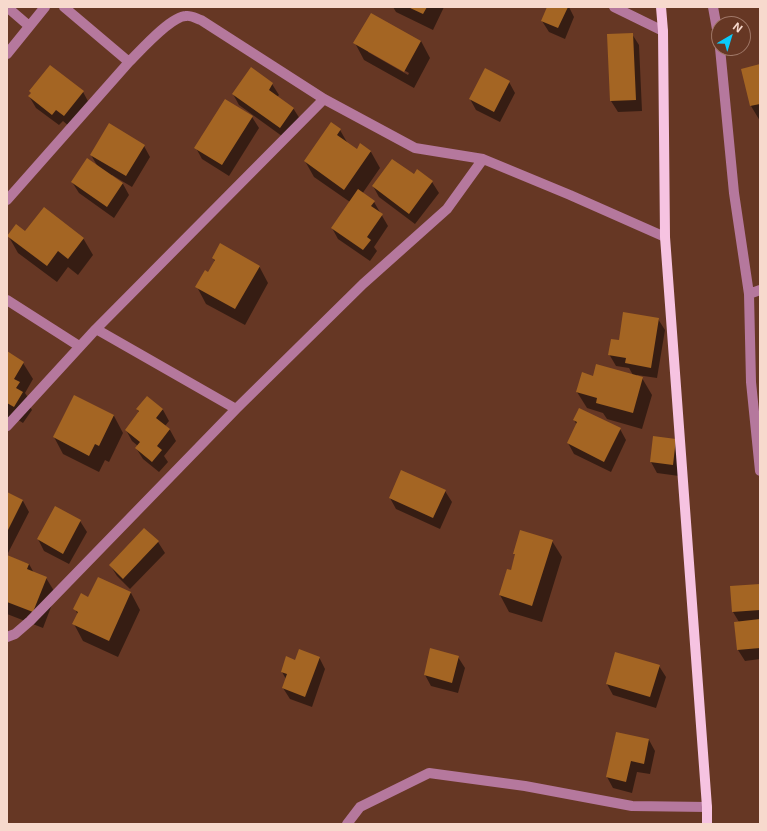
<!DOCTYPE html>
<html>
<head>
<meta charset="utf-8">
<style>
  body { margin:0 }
  #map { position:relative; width:767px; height:831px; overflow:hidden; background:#663724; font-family:Inter,sans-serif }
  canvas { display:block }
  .frame { position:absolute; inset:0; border:8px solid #f7d9cd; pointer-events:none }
  .north { position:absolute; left:711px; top:16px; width:40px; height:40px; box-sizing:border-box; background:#663724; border:1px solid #a07868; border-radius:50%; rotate:38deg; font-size:11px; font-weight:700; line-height:16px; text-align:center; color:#f7d9cd }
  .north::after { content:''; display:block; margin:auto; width:14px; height:18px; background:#0acafa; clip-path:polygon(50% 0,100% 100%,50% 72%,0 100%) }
</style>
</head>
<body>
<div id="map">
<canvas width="767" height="831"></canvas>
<div class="frame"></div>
<div class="north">N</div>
</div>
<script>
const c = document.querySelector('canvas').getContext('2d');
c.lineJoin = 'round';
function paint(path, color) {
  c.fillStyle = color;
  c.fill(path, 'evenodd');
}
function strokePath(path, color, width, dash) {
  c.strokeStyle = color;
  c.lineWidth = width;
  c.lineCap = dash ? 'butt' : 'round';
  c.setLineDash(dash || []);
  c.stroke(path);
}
const shadow = new Path2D(`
  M393,7H444L433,30L396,12Z
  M548,7H569L574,17L565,39L549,32L542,21Z
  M632,34L639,45L642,111L618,112L611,101L608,35Z
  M421,41L430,58L414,88L364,60L355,43ZM368,50L409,73L408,75L368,52Z
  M760,65V121L751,106Z
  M509,82L515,93L500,122L476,110L470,99Z
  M272,84L279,95L277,97L293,108L300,119L286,139L239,105L233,94Z
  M83,92L89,103L70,127L63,121L59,125L36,108L29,96Z
  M252,117L259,128L229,176L202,159L196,148Z
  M340,130L348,144L357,150L361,145L371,152L380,168L362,194L374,202L388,226L374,247L377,251L370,261L338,239L332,228L350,202L314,177L305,161Z
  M144,146L150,157L132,187L112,175L111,176L123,184L129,195L114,218L79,193L72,182L98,167L91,155Z
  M414,176L432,182L439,193L415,224L379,197L373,186Z
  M25,233L83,238L93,255L78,275L68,267L57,282L18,253L9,237Z
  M213,258L259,266L268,283L245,325L206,304L197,287L209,273L215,262Z
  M658,319L665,330L657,378L637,375V376L642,378L652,395L642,429L607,419L603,413L587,408L577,392L594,377L633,375L629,368L616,366L609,354L619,341Z
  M7,352L23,363L33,379L25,393L29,399L27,402L32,410L23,423L12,416L7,424Z
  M74,397L114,416L123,433L109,462L105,460L99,472L63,454L54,437Z
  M147,397L163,410L169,421L165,426L170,430L176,441L164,456L168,462L159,472L143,459L136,448L138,446L132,441L126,430L139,413L137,409Z
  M574,420L620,429L626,440L611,472L574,454L568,443L577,425Z
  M654,437L676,440L679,476L657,473L651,462Z
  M445,491L452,502L440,529L396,509L390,498Z
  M7,493L23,501L29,512L7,555Z
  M80,521L87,532L69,564L44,551L38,539Z
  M144,529L158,542L165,553L130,589L117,576L110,565Z
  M552,541L562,557L542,622L509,612L500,595L508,570L511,571L516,556L514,553Z
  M7,556L29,564L34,573L46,578L56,594L43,628L7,614Z
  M98,578L131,593L140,610L118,657L83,641L74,624L78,615L75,609L89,598Z
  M760,585V659L745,661L738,650L739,622L733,612Z
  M319,657L325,669L312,707L290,699L283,688L286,679L282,672L296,661Z
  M458,657L465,668L458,693L431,686L425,675Z
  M659,666L666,677L656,708L613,695L607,684Z
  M616,733L649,740L655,751L650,774L637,772L632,793L613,788L607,777Z`);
const building = new Path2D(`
  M408,7H427L423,14Z
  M547,7H568L558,28L541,21Z
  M371,13L421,41L404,72L353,43Z
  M633,33L636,100L610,101L607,34Z
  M760,64V104L750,106L741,69Z
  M50,65L84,91L64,116L56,110L52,115L28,96L31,93L29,91Z
  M251,67L273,83L269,90L294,108L280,128L232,94Z
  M485,68L510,81L494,112L469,99Z
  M225,99L253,116L222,165L194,148Z
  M331,122L341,129L337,135L357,149L360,143L371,151L344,190L304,161Z
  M109,123L145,145L126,176L90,155Z
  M87,158L123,183L107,207L71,182Z
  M392,159L414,174L417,169L433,181L409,214L372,186Z
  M358,189L375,201L371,206L383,214L367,237L371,240L363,250L331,228Z
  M44,207L84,238L68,259L58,251L47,266L7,236L16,224L25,231Z
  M220,243L260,266L235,309L195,287L205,270L208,272L215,260L212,258Z
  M623,312L659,318L651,368L625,363L626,358L608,355L611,339L619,340Z
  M7,351L24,362L14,379L20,382L16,388L23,392L14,407L7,403Z
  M596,364L643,377L633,413L596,403L597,398L576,392L582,372L593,376Z
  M74,395L114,415L99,446L95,444L89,456L53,437Z
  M147,396L163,409L156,418L170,429L157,446L162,450L152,462L135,448L140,442L125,430L139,411L136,409Z
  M579,408L621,428L604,462L567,443L577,422L573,420Z
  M653,436L676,439L673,465L650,462Z
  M401,470L446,490L433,518L389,498Z
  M7,492L23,500L7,532Z
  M55,506L81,520L63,554L37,539Z
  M144,528L159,541L123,579L109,565Z
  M520,530L553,540L532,606L499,595L507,569L511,570L515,554H513Z
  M7,555L29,564L27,569L47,577L33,612L7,602Z
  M98,577L131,592L109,641L72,624L78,612L73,609L81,593L88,597Z
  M760,584V610L732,612L730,586Z
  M760,619V648L737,650L734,622Z
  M430,648L459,656L452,683L424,675Z
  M299,649L320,657L305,697L282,688L287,674L281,672L286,656L295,660Z
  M615,652L660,665L650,697L606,684Z
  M616,732L649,739L644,764L631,761L626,782L606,777Z`);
const minor = new Path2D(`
  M7,7L29,26
  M64,7L129,62C140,51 171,16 186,16C191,15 197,19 201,20L324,99L415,148L483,159L570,195L665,237
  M614,7L663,31
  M713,7L719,40
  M720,48L734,193L749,294L751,382L760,471
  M7,54L45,7
  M7,200L129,62
  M749,294L760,290
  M7,300L79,346
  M96,329L236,409
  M7,426L96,329L324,99
  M7,637L15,634L30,621L236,409L363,284L447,209L483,159
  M347,824L360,807L429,773L525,786L632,806L707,807`);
const major = new Path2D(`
  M661,7L663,31L665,237L707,807V824`);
paint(shadow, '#0007');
paint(building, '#a46523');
strokePath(minor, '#b5789d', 10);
strokePath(major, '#f6c3e1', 10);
</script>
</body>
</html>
